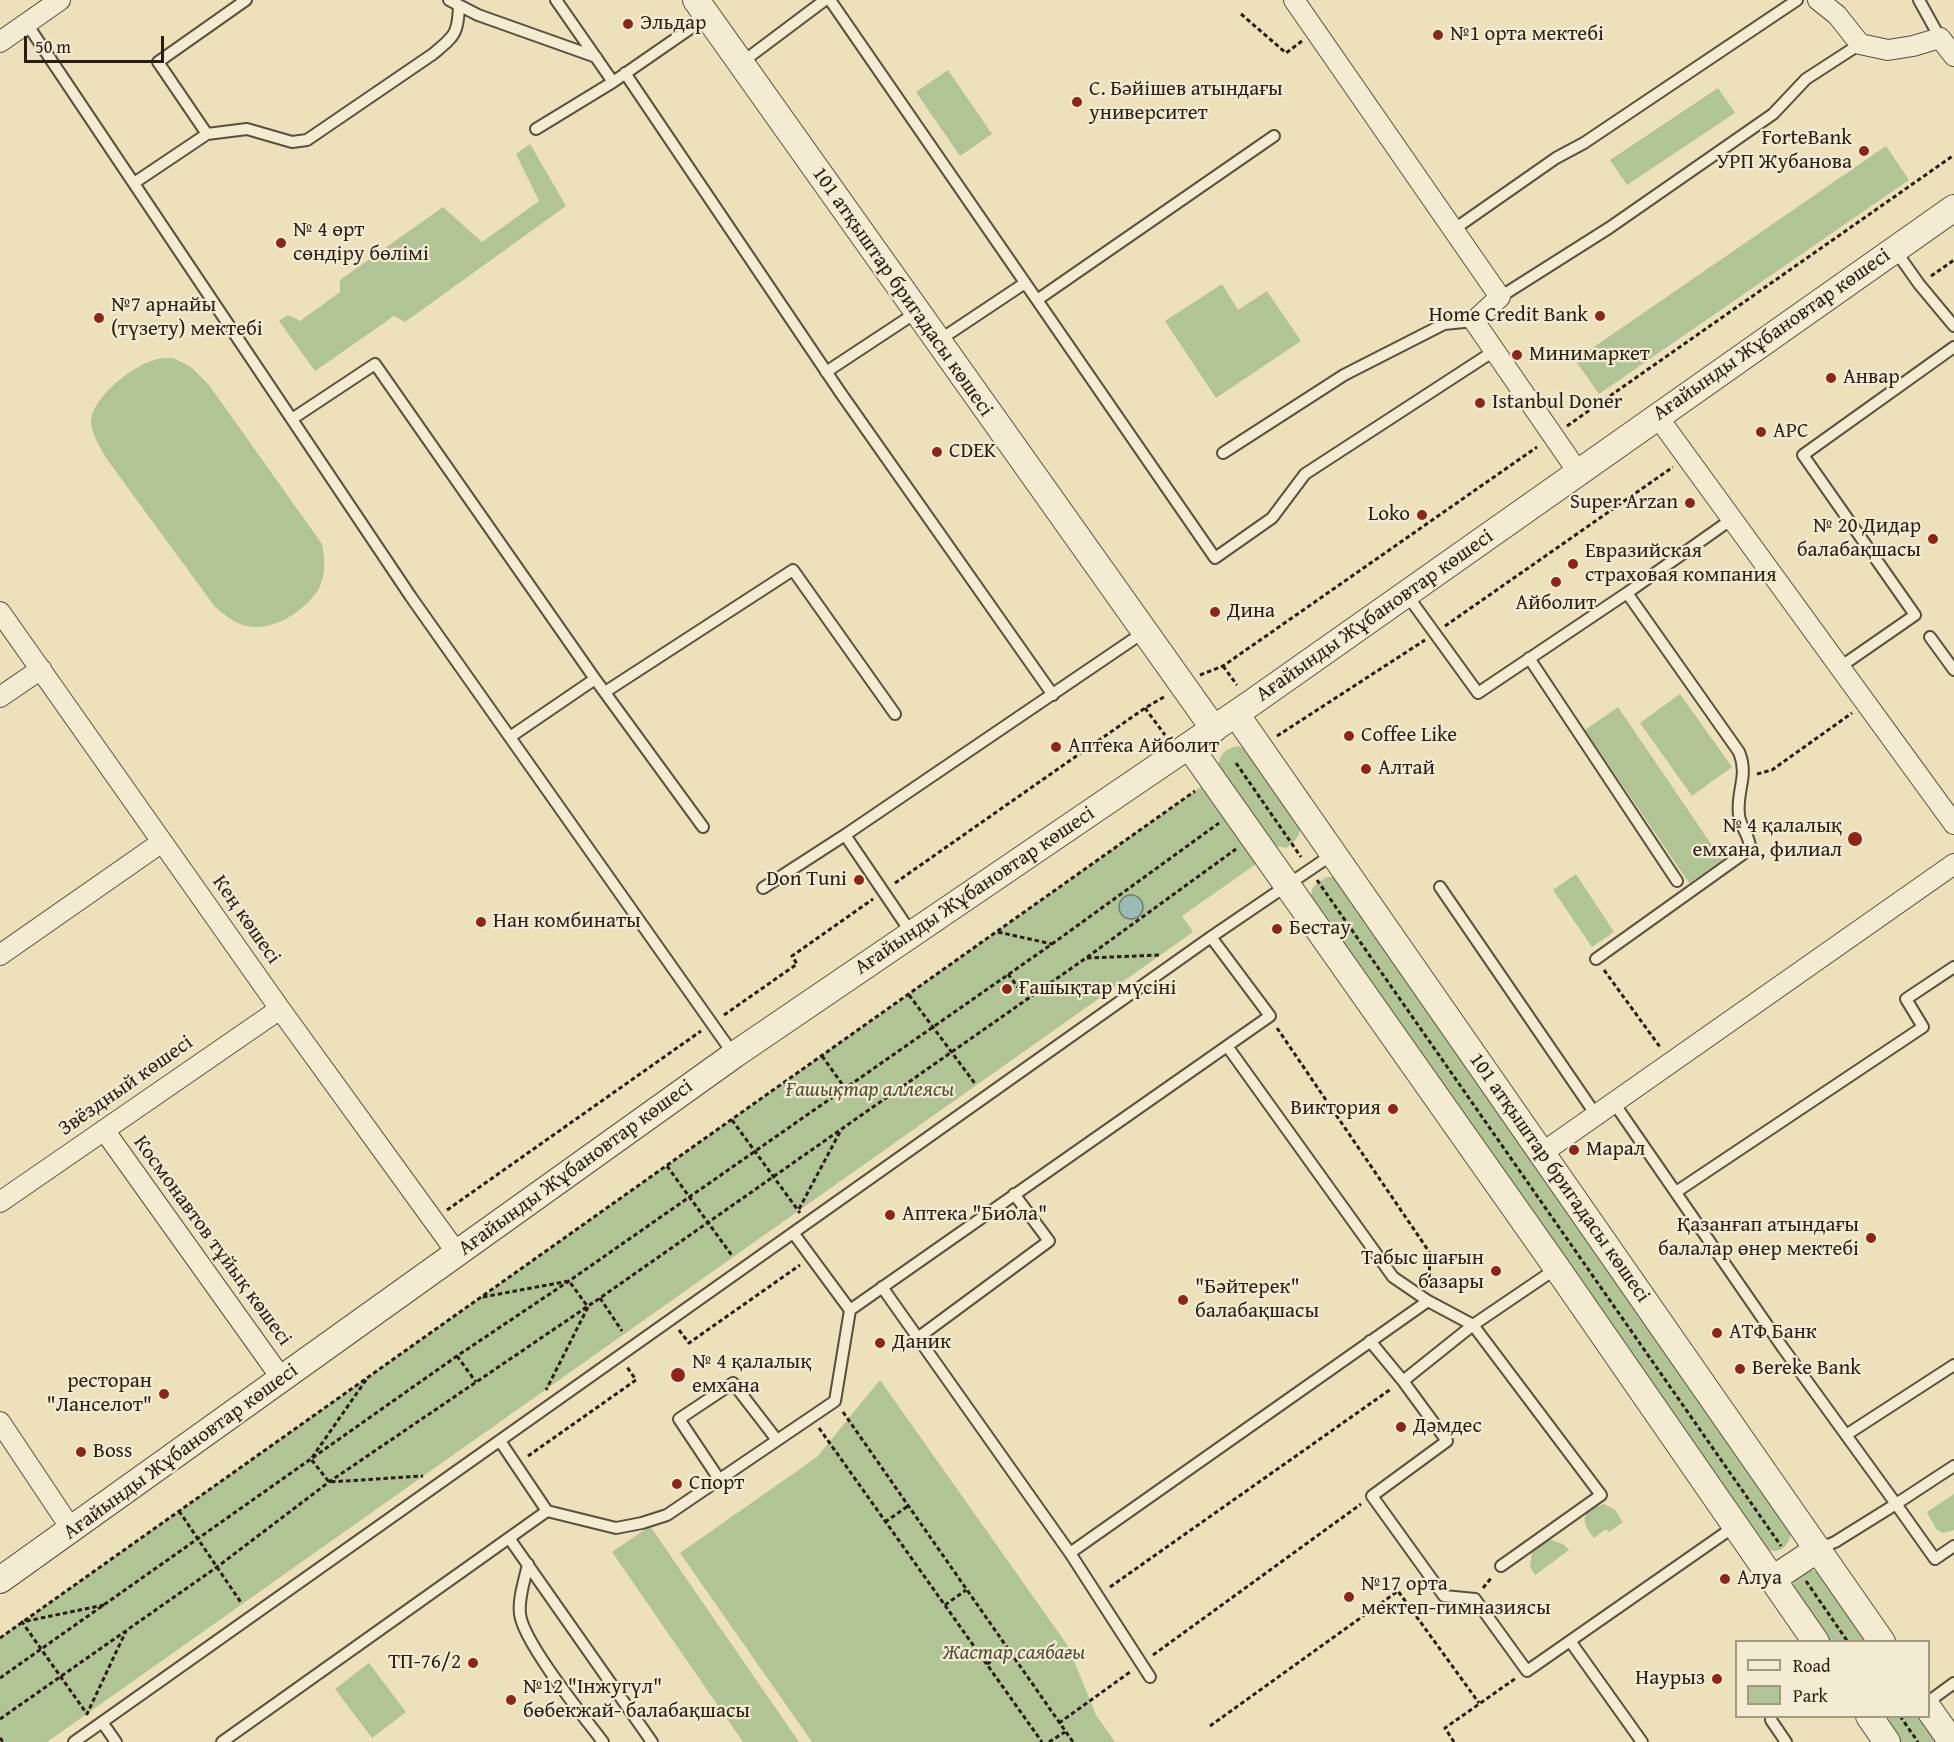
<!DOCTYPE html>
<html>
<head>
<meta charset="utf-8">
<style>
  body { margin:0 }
  #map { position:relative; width:1954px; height:1742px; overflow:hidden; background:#ece1bb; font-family:"Gentium Book Plus",serif }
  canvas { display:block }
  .legend { position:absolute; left:1735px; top:1640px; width:195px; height:78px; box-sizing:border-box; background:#f3ecd3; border:2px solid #a39a86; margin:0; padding:8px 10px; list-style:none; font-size:18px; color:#2a1e12 }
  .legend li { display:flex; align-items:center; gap:12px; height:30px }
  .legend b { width:30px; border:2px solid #a39a86 }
  .scale { position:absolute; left:24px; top:36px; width:140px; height:27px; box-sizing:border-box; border:3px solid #2a1e12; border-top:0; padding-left:8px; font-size:18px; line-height:21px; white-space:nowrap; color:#2a1e12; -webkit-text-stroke:4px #f3ecd3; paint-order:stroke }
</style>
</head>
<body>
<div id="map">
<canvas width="1954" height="1742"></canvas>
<ul class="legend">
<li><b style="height:8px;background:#f3ecd3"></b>Road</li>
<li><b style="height:16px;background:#b1c496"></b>Park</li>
</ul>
<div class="scale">50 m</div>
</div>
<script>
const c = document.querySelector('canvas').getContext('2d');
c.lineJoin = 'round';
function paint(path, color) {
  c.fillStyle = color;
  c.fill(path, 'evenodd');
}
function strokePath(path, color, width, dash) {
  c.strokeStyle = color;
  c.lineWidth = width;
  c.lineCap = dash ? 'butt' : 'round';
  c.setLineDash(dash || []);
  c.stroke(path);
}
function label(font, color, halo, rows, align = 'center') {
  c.font = font + ' "Gentium Book Plus",serif';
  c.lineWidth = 4.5;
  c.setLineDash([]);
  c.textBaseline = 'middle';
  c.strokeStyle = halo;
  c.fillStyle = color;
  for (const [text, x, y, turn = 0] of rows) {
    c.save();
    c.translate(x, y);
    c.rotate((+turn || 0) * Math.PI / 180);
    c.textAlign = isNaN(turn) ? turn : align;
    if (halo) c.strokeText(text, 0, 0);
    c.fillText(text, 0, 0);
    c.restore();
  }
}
const green = new Path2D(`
  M948,70L992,134L960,156L916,92Z
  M1718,88L1735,113L1627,185L1610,160Z
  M530,144L566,206L405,322L394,316L315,371L279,321L288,315L300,321L340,292V280L443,207L482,242L539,201L516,154Z
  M1886,146L1909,180L1599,394L1575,360Z
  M1222,284L1238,310L1267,291L1301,341L1216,398L1165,321Z
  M173,358L191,367L209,385L322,544C325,559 326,576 318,590C305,611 272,632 247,626C235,624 225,615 215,607L106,458C100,447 90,432 91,419C95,395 133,366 154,360C160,358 167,358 173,358Z
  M1680,694L1732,767L1692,796L1640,723Z
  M1618,707L1722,860L1689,883L1585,730Z
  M1238,746L1249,750L1300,824C1301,836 1295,841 1286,848L1271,845L1218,771C1219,756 1223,749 1238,746Z
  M1201,787L1256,864L1182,916L1193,932L47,1742H3L0,1738V1638Z
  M1576,874L1614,932L1592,947L1553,890Z
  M1327,877H1334L1792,1530C1789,1547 1780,1556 1763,1548L1312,903C1309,887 1314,885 1327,877Z
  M880,1380L1068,1646L1096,1715L1115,1742H812L680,1553L817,1457Z
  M1954,1494V1530L1943,1533L1936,1529L1927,1512Z
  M1604,1504L1615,1510L1623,1522L1609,1532L1606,1529L1594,1538C1579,1520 1582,1511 1604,1504Z
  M650,1526L799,1742H743L612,1552Z
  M1548,1539L1563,1544L1569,1550L1535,1575L1530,1567L1532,1551Z
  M1812,1570L1818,1572L1869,1641H1825L1792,1590C1794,1578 1800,1572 1812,1570Z
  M369,1663L406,1712L372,1738L335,1689Z
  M1879,1717H1922L1939,1742H1897Z`);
const water = new Path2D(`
  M1119 907a12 12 0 1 1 24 0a12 12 0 1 1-24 0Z`);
const path = new Path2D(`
  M1241,14L1286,53L1302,41
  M1931,276L1954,260
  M1567,426L1954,155
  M1445,626L1673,467
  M1223,666L1237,685
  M1200,675L1223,666L1537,447
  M1145,708L1165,735
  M1277,736L1425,640
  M1236,763L1301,857
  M1757,774L1772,770L1852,713
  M1317,880L1781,1546
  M895,883L1145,708L1164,697
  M998,932L1052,944
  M1087,958L1160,955
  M1604,970L1660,1047
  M1008,974L1027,999
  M909,995L976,1085
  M724,1015L797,964L792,956L873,899
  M1277,1028L1430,1253L1429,1283
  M822,1056L845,1088
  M732,1120L800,1213
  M667,1166L733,1257
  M799,1209L841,1130
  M447,1210L701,1031
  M483,1297L569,1281L588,1307L546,1390
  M600,1298L622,1331
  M679,1330L689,1343L800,1265
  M457,1356L476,1382
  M366,1380L311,1459L329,1482L423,1476
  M843,1412L1073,1742
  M819,1428L1042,1742
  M528,1456L636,1380L627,1367
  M179,1511L242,1604
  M885,1522L908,1506
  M1806,1581L1848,1642
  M1110,1587L1391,1389
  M1483,1588L1492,1577
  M104,1605L22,1622L87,1714L126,1631
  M945,1605L966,1590
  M0,1638L1195,791
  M1153,1655L1361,1504
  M987,1664L1008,1650
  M0,1678L457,1356L569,1281L1052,944L1219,823
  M1900,1716L1918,1742
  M0,1719L217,1567L329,1482L600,1298L1086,958L1236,849
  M1059,1723L1130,1672
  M1210,1726L1398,1591L1479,1703
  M0,1738L3,1742
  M1049,1742L1065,1732
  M1454,1742L1445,1728L1516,1678`);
const service = new Path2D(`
  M449,0L478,15L596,57
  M556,0L613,82
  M830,0L1215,558L1272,518L1305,474L1494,351
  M1919,0L1940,38
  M27,24L411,597L734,1055
  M741,63L825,0
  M625,73L840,392L1053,695
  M536,129L613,82L707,17
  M207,134L158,62L246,0
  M134,183L207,134L247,129L292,142L307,140L433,54C454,36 458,35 459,6
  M1453,230L1556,158L1584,143L1797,0
  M1895,250L1919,284L1954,326
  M1500,297L1609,228L1773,114L1806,79L1860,44
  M1037,300L1274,136
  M938,341L1025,283
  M826,372L917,312
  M292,419L375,364L595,679L703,827
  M1223,453L1344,375L1444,324L1474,321
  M1407,595L1478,693L1627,593L1732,519
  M1930,637L1954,670
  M1529,658L1677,881
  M1840,667L1915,615L1803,455L1954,347
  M605,692L793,570L895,714
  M510,737L595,679
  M845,835L912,934
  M1440,887L1596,1115
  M763,888L845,835L1144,632
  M1596,959L1743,854L1750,847C1749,834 1740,827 1739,815C1736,791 1749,776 1739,752L1627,593
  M1227,1046L1393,1277L1428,1301L1473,1325L1601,1495L1501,1566
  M1614,1103L1783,1348L1896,1504L1954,1466
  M1676,1192L1923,1027L1906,999L1954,967
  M794,1234L850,1310
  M1557,1268L1473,1325L1403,1381L1447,1441L1372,1496L1444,1596L1475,1599L1527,1671L1735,1526
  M882,1287L1070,1553L1150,1677
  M919,1337L1049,1241L1014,1194
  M1370,1341L1403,1381
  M1846,1435L1954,1365
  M500,1441L547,1511L616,1528L642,1523L667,1515L835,1401L850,1310L1270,1016L1211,937
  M719,1479L679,1419L733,1383L777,1440
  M509,1538L652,1742
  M1818,1549L1835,1542L1896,1504L1935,1559L1954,1546
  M1070,1553L1428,1301
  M528,1564C525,1579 518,1598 520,1614C523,1642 584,1717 603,1742
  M1570,1641L1642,1742
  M1928,1702L1954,1683
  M1771,1720L1786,1742
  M102,1722L116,1742
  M74,1742L1211,937L1333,854
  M222,1742L547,1511`);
const minor = new Path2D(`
  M1294,0L1500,297L1474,321L1578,472
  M1818,0L1837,15L1860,44L1888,50L1913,46L1940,38L1954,56
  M0,42L60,0
  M1657,416L1954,824
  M0,612L280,1009L457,1253
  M0,697L41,669
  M0,955L162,842
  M104,1130L282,1379
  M1542,1153L1954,864
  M0,1202L280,1009
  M0,1422L72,1530`);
const tertiary = new Path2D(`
  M696,0L1214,729
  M1236,714L1882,1642
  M1189,746L1557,1268L1816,1642
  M1773,1579L1818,1549
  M0,1580L734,1055L1250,704L1954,208
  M1928,1708L1952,1742
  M1869,1716L1887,1742`);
const markers = [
  [628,24,6,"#8f2418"],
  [1438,35,6,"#8f2418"],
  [1077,102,6,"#8f2418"],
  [1864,151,6,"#8f2418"],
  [281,243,6,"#8f2418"],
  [1600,316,6,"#8f2418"],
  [99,318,6,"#8f2418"],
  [1517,355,6,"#8f2418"],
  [1831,378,6,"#8f2418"],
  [1480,403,6,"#8f2418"],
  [1761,432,6,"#8f2418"],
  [937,452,6,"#8f2418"],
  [1690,503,6,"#8f2418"],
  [1422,515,6,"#8f2418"],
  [1933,539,6,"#8f2418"],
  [1573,564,6,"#8f2418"],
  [1556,582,6,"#8f2418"],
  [1215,612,6,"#8f2418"],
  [1349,736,6,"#8f2418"],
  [1056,747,6,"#8f2418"],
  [1366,769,6,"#8f2418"],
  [1855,839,8,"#8f2418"],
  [859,880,6,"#8f2418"],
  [481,922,6,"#8f2418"],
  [1277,929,6,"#8f2418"],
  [1007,989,6,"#8f2418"],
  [1393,1109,6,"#8f2418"],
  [1574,1150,6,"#8f2418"],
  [890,1215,6,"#8f2418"],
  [1871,1238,6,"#8f2418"],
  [1496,1271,6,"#8f2418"],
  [1183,1300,6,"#8f2418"],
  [1717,1333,6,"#8f2418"],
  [880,1343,6,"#8f2418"],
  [1740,1369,6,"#8f2418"],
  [678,1375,8,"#8f2418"],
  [164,1394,6,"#8f2418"],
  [1401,1427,6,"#8f2418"],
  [81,1452,6,"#8f2418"],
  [677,1484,6,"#8f2418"],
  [1725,1579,6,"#8f2418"],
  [1349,1597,6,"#8f2418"],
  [473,1663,6,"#8f2418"],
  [1717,1679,6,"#8f2418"],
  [511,1700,6,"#8f2418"]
];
const poiNames = [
  ["Эльдар",640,24],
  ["№1 орта мектебі",1450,35],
  ["С. Бәйішев атындағы",1089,90],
  ["университет",1089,114],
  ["ForteBank",1852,139,"right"],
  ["УРП Жубанова",1852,163,"right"],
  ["№ 4 өрт",293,231],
  ["сөндіру бөлімі",293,255],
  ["№7 арнайы",111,306],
  ["(түзету) мектебі",111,330],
  ["Home Credit Bank",1588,316,"right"],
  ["Минимаркет",1529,355],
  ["Анвар",1843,378],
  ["Istanbul Doner",1492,403],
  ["АРС",1773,432],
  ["CDEK",949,452],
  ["Super Arzan",1678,503,"right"],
  ["Loko",1410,515,"right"],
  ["№ 20 Дидар",1921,527,"right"],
  ["балабақшасы",1921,551,"right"],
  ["Евразийская",1585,552],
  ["страховая компания",1585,576],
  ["Айболит",1556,604,"center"],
  ["Дина",1227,612],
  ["Coffee Like",1361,736],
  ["Аптека Айболит",1068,747],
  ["Алтай",1378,769],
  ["№ 4 қалалық",1842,827,"right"],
  ["емхана, филиал",1842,851,"right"],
  ["Don Tuni",847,880,"right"],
  ["Нан комбинаты",493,922],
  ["Бестау",1289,929],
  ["Ғашықтар мүсіні",1019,989],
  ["Виктория",1381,1109,"right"],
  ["Марал",1586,1150],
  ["Аптека \"Биола\"",902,1215],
  ["Қазанғап атындағы",1859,1226,"right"],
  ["балалар өнер мектебі",1859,1250,"right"],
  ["Табыс шағын",1484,1259,"right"],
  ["базары",1484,1283,"right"],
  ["\"Бәйтерек\"",1195,1288],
  ["балабақшасы",1195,1312],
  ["АТФ Банк",1729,1333],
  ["Даник",892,1343],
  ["№ 4 қалалық",692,1363],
  ["емхана",692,1387],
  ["Bereke Bank",1752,1369],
  ["ресторан",152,1382,"right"],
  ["\"Ланселот\"",152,1406,"right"],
  ["Дәмдес",1413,1427],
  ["Boss",93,1452],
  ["Спорт",689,1484],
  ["Алуа",1737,1579],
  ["№17 орта",1361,1585],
  ["мектеп-гимназиясы",1361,1609],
  ["ТП-76/2",461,1663,"right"],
  ["Наурыз",1705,1679,"right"],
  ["№12 \"Інжугүл\"",523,1688],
  ["бөбекжай- балабақшасы",523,1712]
];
const streetNames = [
  ["101 атқыштар бригадасы көшесі",902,292,55],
  ["Ағайынды Жұбановтар көшесі",1772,335,-35],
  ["Ағайынды Жұбановтар көшесі",1375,616,-35],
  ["Ағайынды Жұбановтар көшесі",975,891,-34],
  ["Кең көшесі",246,920,55],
  ["Звёздный көшесі",126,1086,-35],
  ["Ағайынды Жұбановтар көшесі",576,1168,-36],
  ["101 атқыштар бригадасы көшесі",1559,1178,55],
  ["Космонавтов тұйық көшесі",212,1241,54],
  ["Ағайынды Жұбановтар көшесі",181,1452,-36]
];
const parkNames = [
  ["Ғашықтар аллеясы",870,1091],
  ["Жастар саябағы",1014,1654]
];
paint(green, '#b1c496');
paint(water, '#9abcb7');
strokePath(water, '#6d7d75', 1.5);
strokePath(service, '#5a4f3c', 14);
strokePath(minor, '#5a4f3c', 22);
strokePath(tertiary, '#5a4f3c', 28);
strokePath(path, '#2a1e12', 3, [4.5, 3]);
strokePath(service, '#f3ecd3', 10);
strokePath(minor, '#f3ecd3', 20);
strokePath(tertiary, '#f3ecd3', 26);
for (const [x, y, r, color] of markers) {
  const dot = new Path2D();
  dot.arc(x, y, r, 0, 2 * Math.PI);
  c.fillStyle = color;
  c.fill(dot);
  strokePath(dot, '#f3ecd3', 2);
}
label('21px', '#2a1e12', '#f3ecd3', poiNames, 'left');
label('21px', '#2a1e12', '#f3ecd3', streetNames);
label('italic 21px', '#52503a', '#f3ecd3', parkNames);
</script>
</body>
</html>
